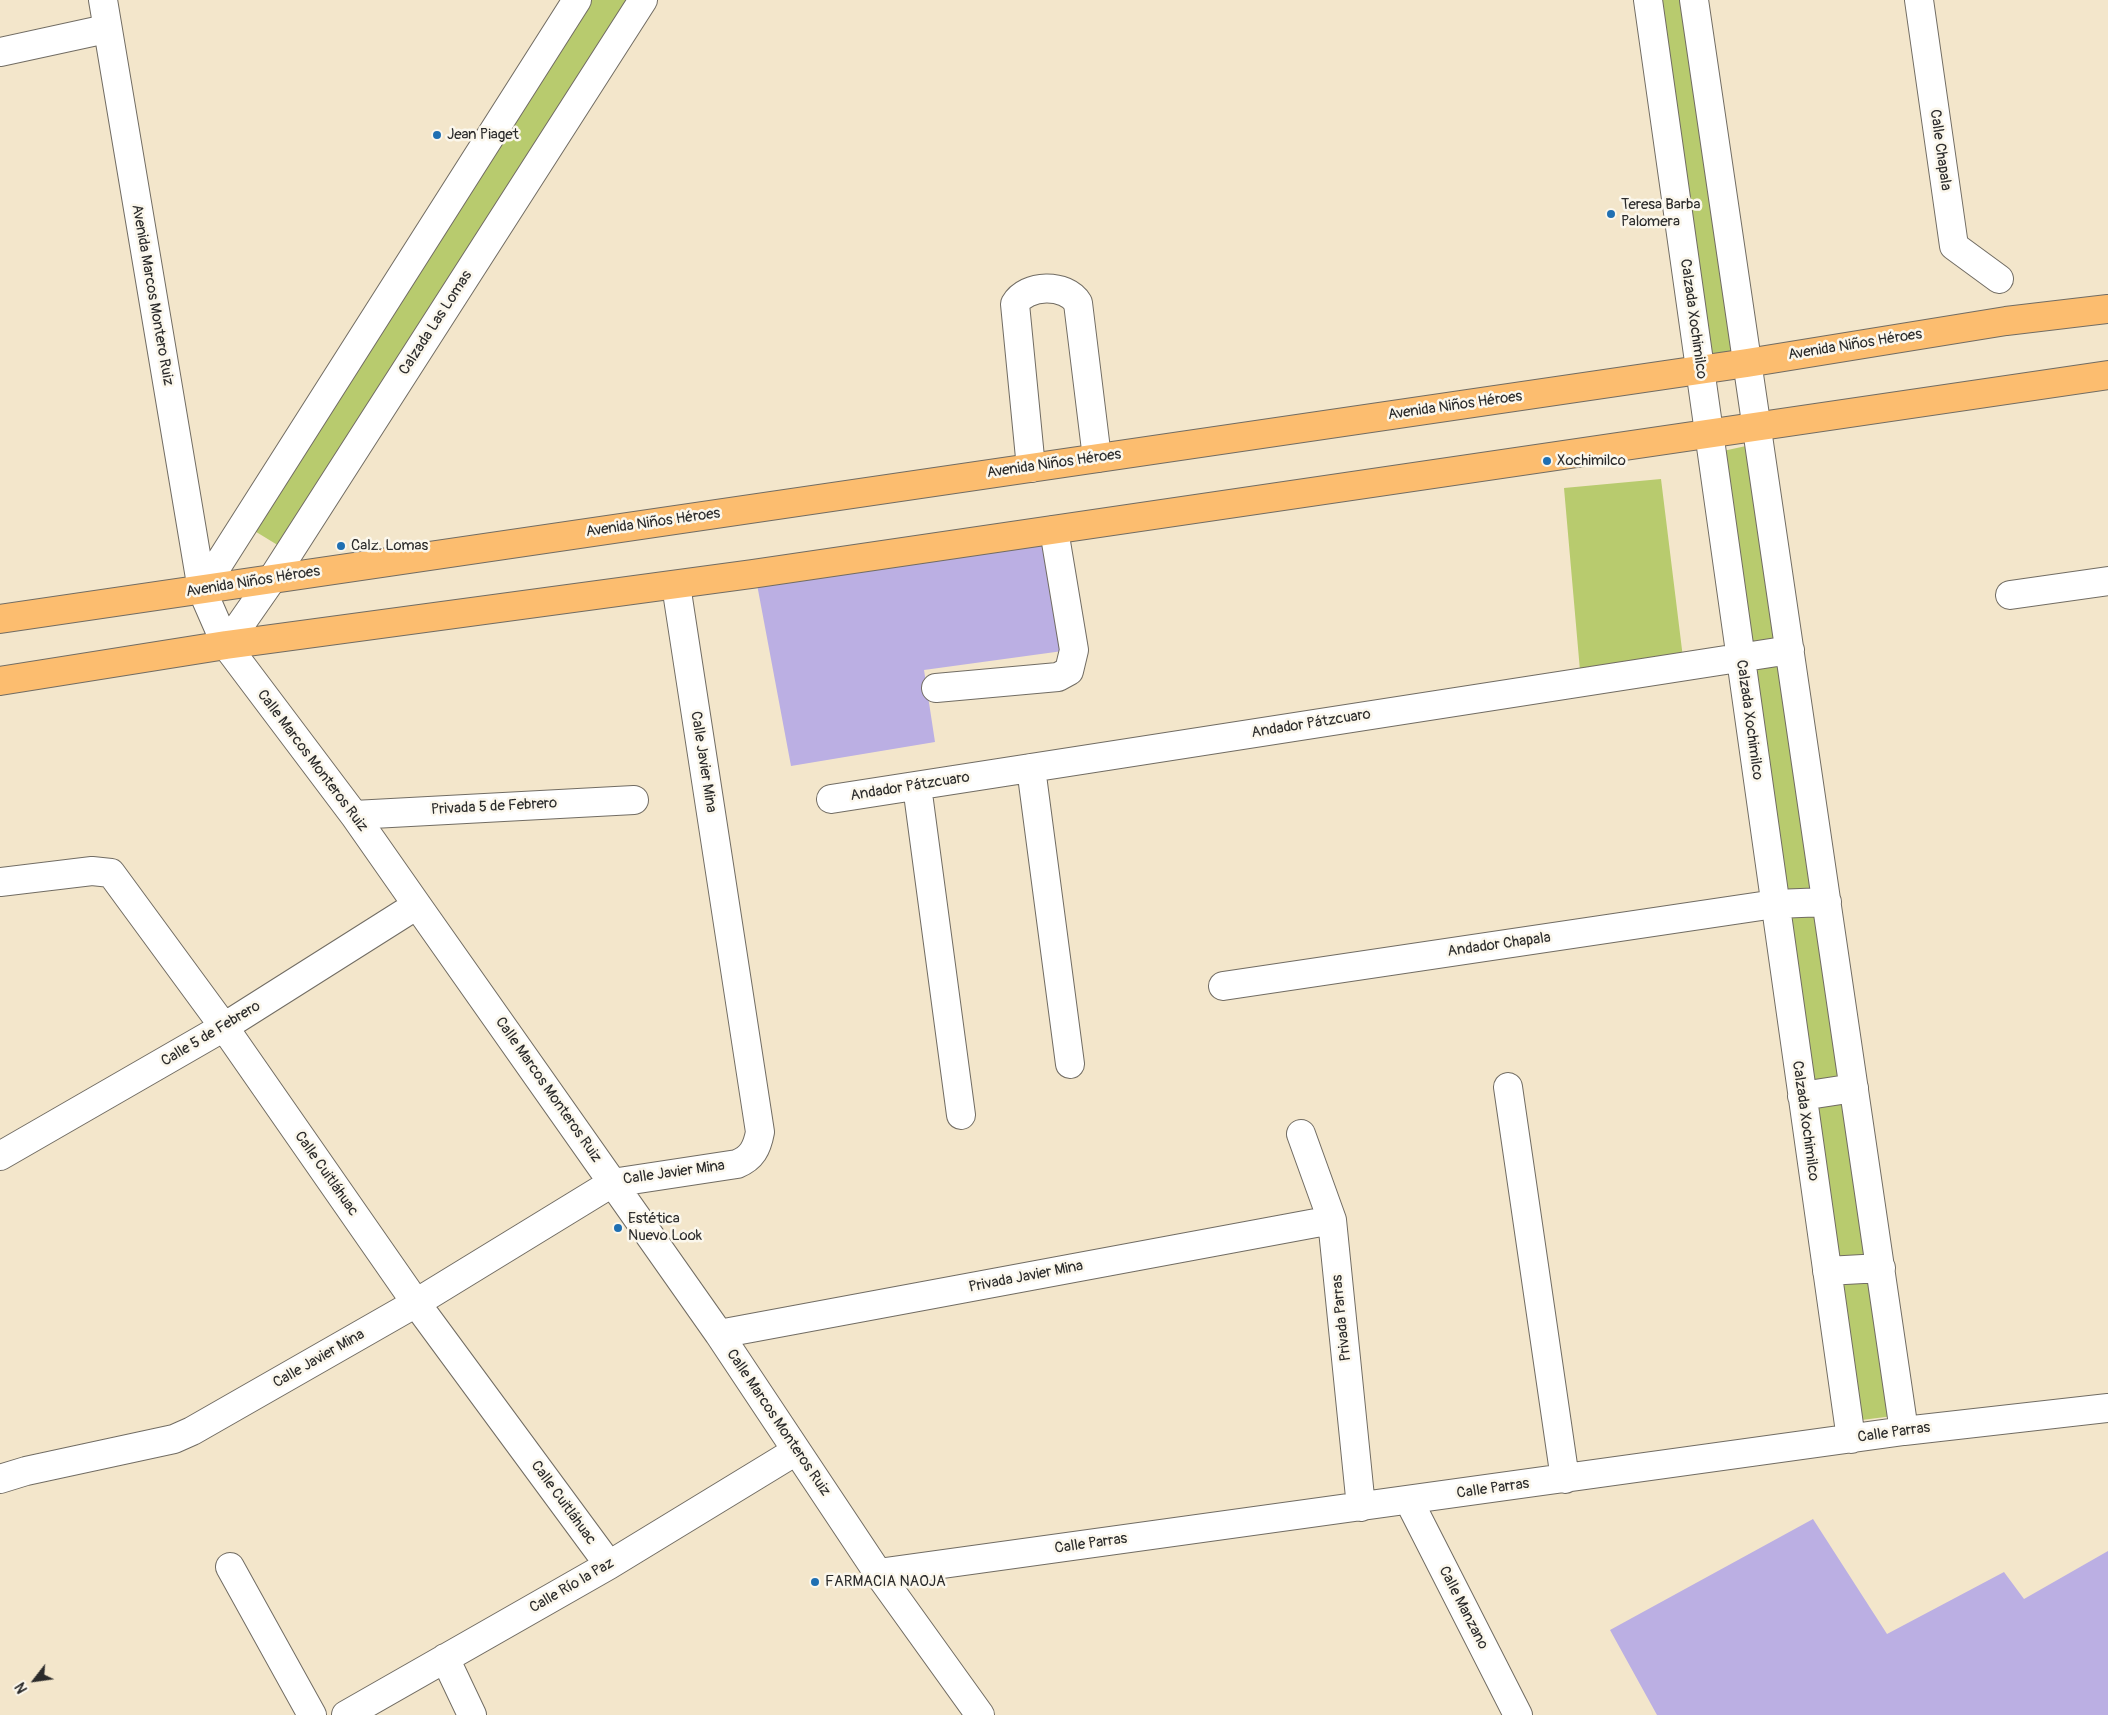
<!DOCTYPE html>
<html>
<head>
<meta charset="utf-8">
<style>
  body { margin:0 }
  #map { position:relative; width:2108px; height:1715px; overflow:hidden; background:#f3e6cb; font-family:Pangolin,sans-serif }
  canvas { display:block }
  .north { position:absolute; left:10px; top:1655px; width:50px; height:50px; -webkit-text-stroke:4px #fbf7ec; paint-order:stroke; rotate:240deg; font-size:14px; font-weight:700; line-height:20px; text-align:center; color:#2b2b2b }
  .north::after { content:''; display:block; margin:auto; width:18px; height:22px; background:#2b2b2b; clip-path:polygon(50% 0,100% 100%,50% 72%,0 100%) }
</style>
</head>
<body>
<div id="map">
<canvas width="2108" height="1715"></canvas>
<div class="north">N</div>
</div>
<script>
const c = document.querySelector('canvas').getContext('2d');
c.lineJoin = 'round';
function paint(path, color) {
  c.fillStyle = color;
  c.fill(path, 'evenodd');
}
function strokePath(path, color, width, dash) {
  c.strokeStyle = color;
  c.lineWidth = width;
  c.lineCap = dash ? 'butt' : 'round';
  c.setLineDash(dash || []);
  c.stroke(path);
}
function label(font, color, halo, rows, align = 'center') {
  c.font = font + ' Pangolin,sans-serif';
  c.lineWidth = 5;
  c.setLineDash([]);
  c.textBaseline = 'middle';
  c.strokeStyle = halo;
  c.fillStyle = color;
  for (const [text, x, y, turn = 0] of rows) {
    c.save();
    c.translate(x, y);
    c.rotate((+turn || 0) * Math.PI / 180);
    c.textAlign = isNaN(turn) ? turn : align;
    if (halo) c.strokeText(text, 0, 0);
    c.fillText(text, 0, 0);
    c.restore();
  }
}
const green = new Path2D(`
  M579,0H630L289,552L253,530Z
  M1646,0H1681L1732,352L1700,370Z
  M1746,446L1893,1416L1854,1421L1723,451Z
  M1661,479L1684,666L1581,682L1564,488Z`);
const building = new Path2D(`
  M1053,540L1070,650L924,670L935,742L791,766L756,579Z
  M1813,1519L1887,1634L2004,1572L2024,1599L2108,1551V1715H1657L1610,1630Z`);
const minor = new Path2D(`
  M103,0L202,590L226,645L354,815L417,905L719,1334L878,1573L980,1715
  M1648,0L1851,1439
  M1694,0L1904,1431
  M1919,0L1954,246L1999,279
  M0,52L106,29
  M1031,468L1015,304C1026,284 1066,283 1078,303L1097,458
  M202,590L577,0
  M2010,595L2108,581
  M226,645L272,579L643,0
  M936,688L1058,677L1069,671L1074,650L1054,530
  M1031,768L1070,1064
  M917,786L961,1115
  M831,799L1790,650
  M354,815L634,800
  M0,882L92,871L111,873L224,1027L416,1303L609,1565
  M1223,986L1775,904L1827,902
  M1508,1087L1565,1479
  M1802,1096L1854,1088
  M1301,1134L1332,1220L1361,1507
  M0,1156L224,1027L417,905
  M1827,1271L1881,1268
  M719,1334L1332,1220
  M0,1479L26,1471L174,1439L192,1431L416,1303L612,1183L737,1164C752,1158 757,1148 760,1132L676,585
  M1409,1501L1518,1715
  M230,1567L312,1715
  M878,1573L1904,1431L2108,1408
  M445,1658L472,1715
  M346,1715L609,1565L796,1451`);
const major = new Path2D(`
  M0,619L1747,363L2006,321L2108,309
  M0,681L226,645L752,574L2108,375`);
const markers = [
  [437,135,5,"#1f6fb2"],
  [1611,214,5,"#1f6fb2"],
  [1547,461,5,"#1f6fb2"],
  [341,546,5,"#1f6fb2"],
  [618,1228,5,"#1f6fb2"],
  [815,1582,5,"#1f6fb2"]
];
const poiNames = [
  ["Jean Piaget",447,135],
  ["Teresa Barba",1621,205],
  ["Palomera",1621,222],
  ["Xochimilco",1557,461],
  ["Calz. Lomas",351,546],
  ["Estética",628,1219],
  ["Nuevo Look",628,1236],
  ["FARMACIA NAOJA",825,1582]
];
const streetNames = [
  ["Calle Chapala",1940,150,82],
  ["Avenida Marcos Montero Ruiz",152,295,80],
  ["Calzada Xochimilco",1693,319,82],
  ["Calzada Las Lomas",436,323,-57],
  ["Avenida Niños Héroes",1855,345,-9],
  ["Avenida Niños Héroes",1455,406,-8],
  ["Avenida Niños Héroes",1054,464,-8],
  ["Avenida Niños Héroes",653,523,-8],
  ["Avenida Niños Héroes",253,582,-9],
  ["Calzada Xochimilco",1749,720,82],
  ["Andador Pátzcuaro",1311,724,-9],
  ["Calle Marcos Monteros Ruiz",312,761,53],
  ["Calle Javier Mina",703,762,81],
  ["Andador Pátzcuaro",910,787,-9],
  ["Privada 5 de Febrero",494,807,-3],
  ["Andador Chapala",1499,945,-8],
  ["Calle 5 de Febrero",211,1034,-31],
  ["Calle Marcos Monteros Ruiz",548,1090,55],
  ["Calzada Xochimilco",1805,1121,82],
  ["Calle Javier Mina",674,1173,-8],
  ["Calle Cuitláhuac",326,1174,55],
  ["Privada Javier Mina",1026,1277,-11],
  ["Privada Parras",1342,1318,-96],
  ["Calle Javier Mina",319,1359,-30],
  ["Calle Marcos Monteros Ruiz",778,1423,56],
  ["Calle Parras",1894,1433,-8],
  ["Calle Parras",1493,1489,-8],
  ["Calle Cuitláhuac",563,1503,54],
  ["Calle Parras",1091,1544,-8],
  ["Calle Río la Paz",572,1586,-30],
  ["Calle Manzano",1463,1608,63]
];
paint(green, '#b8cb6e');
paint(building, '#bbafe3');
strokePath(minor, '#716c63', 30);
strokePath(major, '#716c63', 30);
strokePath(minor, '#fff', 28);
strokePath(major, '#fcbd6f', 28);
for (const [x, y, r, color] of markers) {
  const dot = new Path2D();
  dot.arc(x, y, r, 0, 2 * Math.PI);
  c.fillStyle = color;
  c.fill(dot);
  strokePath(dot, '#fbf7ec', 2);
}
label('15px', '#2b2b2b', '#fbf7ec', poiNames, 'left');
label('15px', '#2b2b2b', '#fbf7ec', streetNames);
</script>
</body>
</html>
